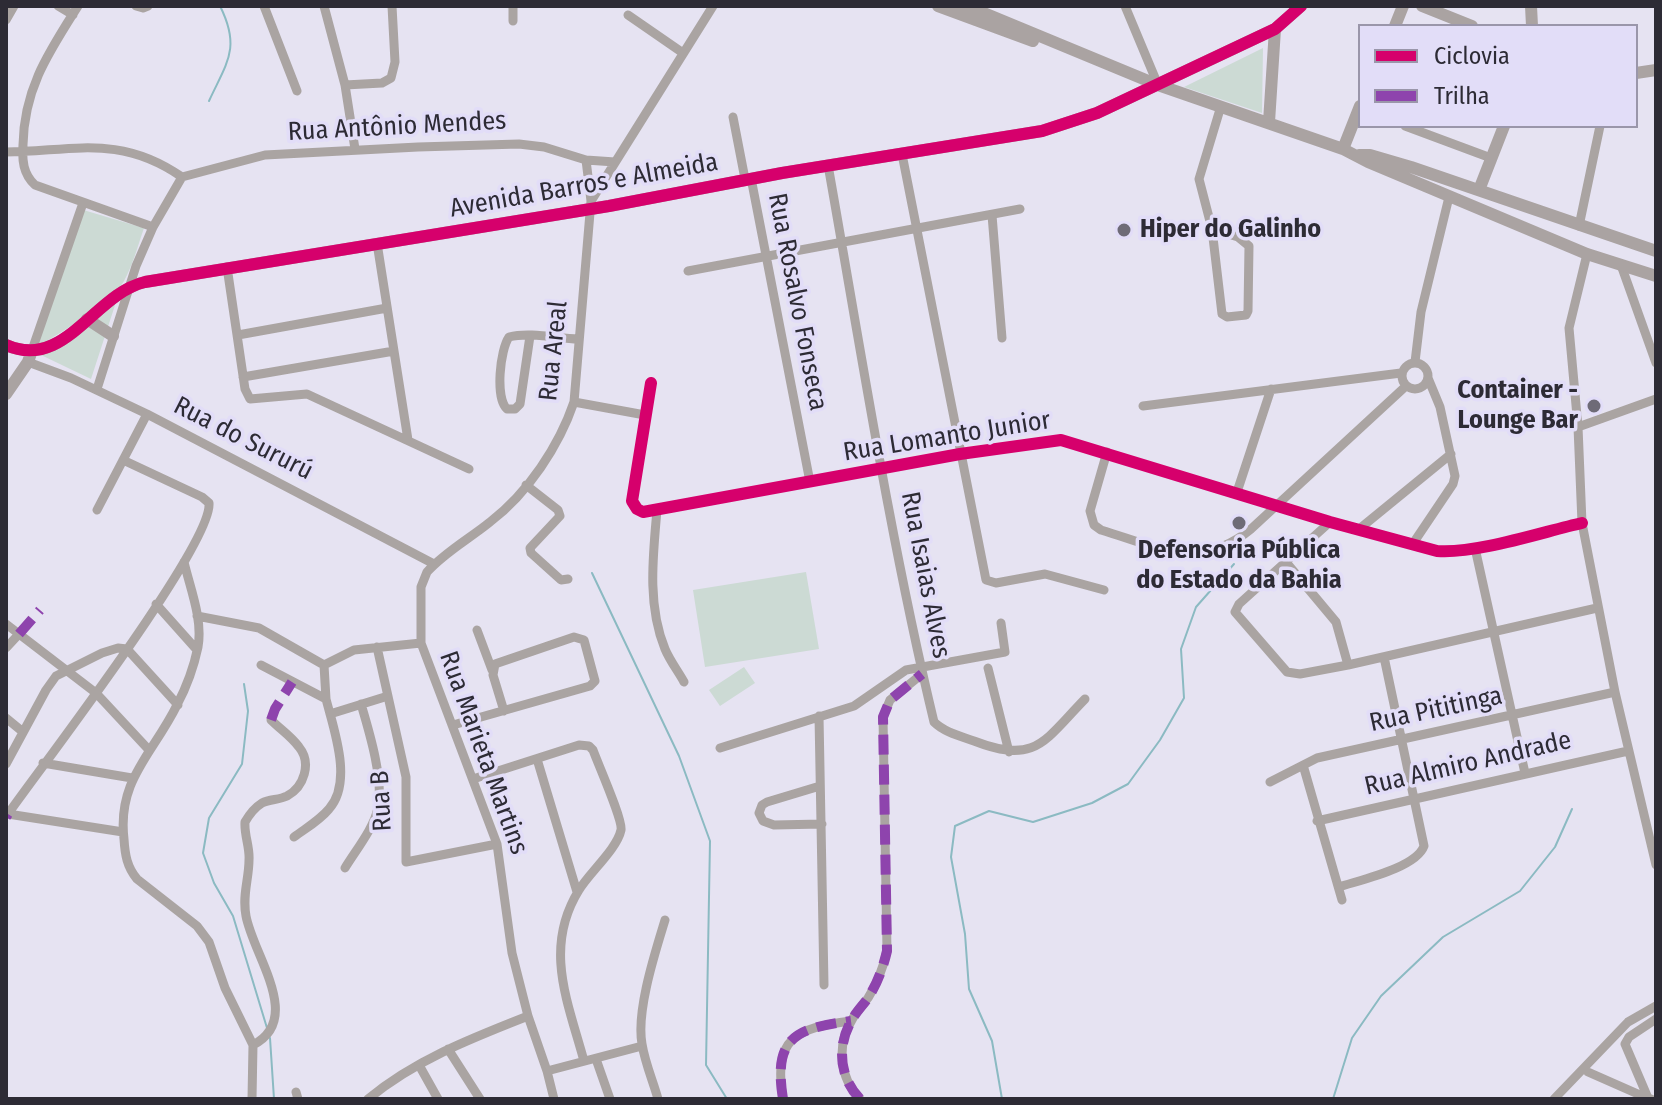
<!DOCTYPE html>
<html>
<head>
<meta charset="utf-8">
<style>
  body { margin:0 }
  #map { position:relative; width:1662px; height:1105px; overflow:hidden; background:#e6e3f2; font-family:"Fira Sans Condensed",sans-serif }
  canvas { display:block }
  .frame { position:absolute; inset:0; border:8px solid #2d2b35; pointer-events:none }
  .legend { position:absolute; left:1358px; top:24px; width:280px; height:104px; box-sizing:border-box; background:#e2ddf8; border:2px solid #9a96aa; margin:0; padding:10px 14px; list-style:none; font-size:24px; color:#2d2b35 }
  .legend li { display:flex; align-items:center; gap:16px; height:40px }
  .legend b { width:40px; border:2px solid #9a96aa }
</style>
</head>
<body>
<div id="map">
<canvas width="1662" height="1105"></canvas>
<div class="frame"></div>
<ul class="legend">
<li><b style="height:10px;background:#d6006c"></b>Ciclovia</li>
<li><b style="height:10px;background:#8e44ad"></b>Trilha</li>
</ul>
</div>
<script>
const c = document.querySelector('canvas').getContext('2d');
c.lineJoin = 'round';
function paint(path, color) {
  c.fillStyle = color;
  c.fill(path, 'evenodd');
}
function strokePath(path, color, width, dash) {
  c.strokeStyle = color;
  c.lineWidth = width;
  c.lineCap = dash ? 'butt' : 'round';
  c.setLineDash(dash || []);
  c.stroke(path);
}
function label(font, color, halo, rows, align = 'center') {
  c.font = font + ' "Fira Sans Condensed",sans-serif';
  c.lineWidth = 7;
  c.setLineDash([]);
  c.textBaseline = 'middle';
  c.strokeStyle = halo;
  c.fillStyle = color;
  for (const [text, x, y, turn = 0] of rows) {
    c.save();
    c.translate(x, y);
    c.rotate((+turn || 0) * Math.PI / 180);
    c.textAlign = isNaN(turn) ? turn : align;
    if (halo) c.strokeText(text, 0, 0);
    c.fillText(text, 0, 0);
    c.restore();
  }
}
const green = new Path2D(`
  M1263,48L1262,113L1184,87Z
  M80,209L144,228C138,245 133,265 124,281C114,298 53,341 33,347Z
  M117,299L91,379L41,355L59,347Z
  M806,572L819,649L705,667L693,590Z
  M744,667L755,683L720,706L709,690Z`);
const stream = new Path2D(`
  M209,101C227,62 241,48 220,6
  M592,573L679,756L710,841L706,1065L727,1099
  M244,684L248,711L242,764L209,818L203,853L214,883L233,916L267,1028
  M270,1038L274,1099
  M1002,1099L992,1041L969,989L965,934L951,857L955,826L989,811L1033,822L1092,803L1128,784L1160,740L1184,698L1181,649L1196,607L1234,564
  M1333,1099L1352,1038L1381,996L1443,937L1520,891L1555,847L1572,809`);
const street = new Path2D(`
  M58,6L73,15
  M78,6C49,52 24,88 23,145C22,160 23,174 35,185L153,227
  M136,6L143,8L148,6
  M264,6L297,91
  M324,6L345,85L355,149
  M1125,6L1158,85
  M628,15L683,53
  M6,20L14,6
  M513,21V6
  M345,85L382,83L391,78L395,62L392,6
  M733,117L745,179
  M1405,126L1491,158
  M6,152C74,151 120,134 182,177
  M902,154L986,580L996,583L1045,574L1104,590
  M828,165C861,351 890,539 934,722C944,732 960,736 974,741C1036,765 1044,741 1085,699
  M182,177L265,155L418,147L519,144L544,147L586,160L615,162
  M751,178L810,482
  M591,201L713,6
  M992,215L1002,338
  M1579,226L1600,126
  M1212,229L1238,237L1249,246L1248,311L1246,315L1227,317L1222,314L1212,229L1199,179L1221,106
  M377,243L408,440
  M1587,254L1569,328L1578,427L1582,523L1615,692L1656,865
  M1621,265L1656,363
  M227,267L245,389L250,399L307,394L469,469
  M688,271L1020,209
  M238,335L387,308
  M530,336L520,404L515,409H507C495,398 500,350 509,337C529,332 556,338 578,339
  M31,353L83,203
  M28,362L71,378L147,414L434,564
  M1415,362L1421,312L1449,197
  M1402 376a13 13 0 1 1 26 0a13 13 0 1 1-26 0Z
  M243,377L394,351
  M651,383L632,501L637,509L643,512L960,454L1061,440L1330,522L1437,551C1477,554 1542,532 1582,523
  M97,389L136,266L153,227L182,177
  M574,402L645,415
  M1143,406L1401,373
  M1578,427L1656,399
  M1107,452L1090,511L1094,525L1101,530C1158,547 1199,572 1251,529L1406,386
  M526,485L558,510L560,516L530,548L531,553L561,580L568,579
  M1237,492L1271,389
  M97,510L147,414
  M657,510C653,556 647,605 665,649C670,661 678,671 684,682
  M1330,522L1239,604L1235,612L1287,672L1300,674L1348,665L1597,608
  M1358,530L1451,454
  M1412,545L1453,484L1455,476L1440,407L1428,378
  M1475,548L1525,773
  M1285,561L1336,622L1348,665
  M184,562C190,588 203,619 198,647C194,666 186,688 177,705C153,754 117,780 124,839C125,855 127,867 137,879L197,926L209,942L225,988L253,1045L252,1099
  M156,604L197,650
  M197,616L259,628L324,665L326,699
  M6,624L96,693L149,750
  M477,630L492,670
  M377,647L406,777V862L497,844
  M6,648L19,634
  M261,665L326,699C334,730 353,782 329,809C319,821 306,828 294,837
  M324,665L354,650L421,643
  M988,668L1009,752
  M330,714L388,696
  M819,716L824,985
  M6,718L23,732
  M453,725L590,686L595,681L584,640L574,637L495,664L493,675L504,711
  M720,748L854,706L906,670L1005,652L1001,623
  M537,759L577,892
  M43,763L132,778
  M6,764L46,690L56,676L102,653L118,648L127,649L178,705
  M1303,765L1342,900
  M473,779L579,745L589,746L593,750C598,764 623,820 621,830C617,849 589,873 579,890C543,948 568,1002 584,1061
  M1270,782L1317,758L1615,692
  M820,786L767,802L762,805L759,813L763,821L774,825L822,824
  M8,814C41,767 213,544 209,503L202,497L123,460
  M8,814L123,832
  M1317,821L1628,751
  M345,868C356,850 374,828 378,808C384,780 369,731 361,704
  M1339,887C1360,880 1416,868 1424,846L1384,657
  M253,1045C304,1019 253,955 246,916C242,895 249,879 249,860C250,847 244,835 245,822C249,815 254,808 262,803C270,799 279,800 287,796C304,787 312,763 299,747C291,736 280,729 271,720
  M448,1049L480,1099
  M596,1059L610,1099
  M419,1065L438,1099
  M547,1071L642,1046
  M1588,1072L1647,1098
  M296,1092L298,1099
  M368,1099C415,1060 472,1038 528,1016
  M554,1099L547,1071L528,1016L512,953L497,844L421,643V587L427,572C445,552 469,539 490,522C528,493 559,446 574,402L591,201L586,160
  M658,1099C653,1081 645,1063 642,1044C636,1011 655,953 665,920
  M783,1099C773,1038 795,1028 851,1021
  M860,1099C839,1077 836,1045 853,1018C857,1011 863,1005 868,998C877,984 883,968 887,951L883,717L890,700L922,674
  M1554,1099L1628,1022L1656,1006
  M1651,1099L1648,1098L1625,1044L1629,1037L1656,1019`);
const secondary = new Path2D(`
  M938,6L1033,41
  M967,6L1158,85L1343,149L1368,162L1587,254L1656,276
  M1422,6L1472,26
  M1531,6L1532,26
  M1395,26L1403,6
  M1636,73L1656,70
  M1269,122L1275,29
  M1343,149L1360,106
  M1359,155H1370L1411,167L1656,251
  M1479,190L1504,126
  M87,319L113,336
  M6,345C65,371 94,294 145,282L609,206L782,173L1042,131L1097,113L1275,29L1301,6
  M6,394L28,362L31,353`);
const quiet = new Path2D(`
  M19,634L40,610
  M271,720L275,709L292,682
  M6,817L8,814
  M783,1099C773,1038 795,1028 851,1021
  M860,1099C839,1077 836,1045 853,1018C857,1011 863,1005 868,998C877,984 883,968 887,951L883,717L890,700L922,674`);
const cycleway = new Path2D(`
  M6,345C65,371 94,294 145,282L609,206L782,173L1042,131L1097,113L1275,29L1301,6
  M651,383L632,501L637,509L643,512L960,454L1061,440L1330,522L1437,551C1477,554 1542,532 1582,523`);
const markers = [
  [1124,230,8,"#6e6b77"],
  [1594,406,8,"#6e6b77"],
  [1239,523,8,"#6e6b77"]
];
const streetNames = [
  ["Rua Antônio Mendes",397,127,-3],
  ["Avenida Barros e Almeida",584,186,-10],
  ["Rua Rosalvo Fonseca",797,302,79],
  ["Rua Areal",554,351,-84],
  ["Rua Lomanto Junior",947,437,-9],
  ["Rua do Sururú",243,439,27],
  ["Rua Isaias Alves",925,575,79],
  ["Rua Pititinga",1436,710,-12],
  ["Rua Marieta Martins",483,753,70],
  ["Rua Almiro Andrade",1468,764,-13],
  ["Rua B",382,801,-93]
];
const poiNames = [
  ["Hiper do Galinho",1140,230],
  ["Container -",1578,391,"right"],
  ["Lounge Bar",1578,421,"right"],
  ["Defensoria Pública",1239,551,"center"],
  ["do Estado da Bahia",1239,581,"center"]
];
paint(green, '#ccdad4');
strokePath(stream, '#8bbac2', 2);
strokePath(street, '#aaa4a2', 9);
strokePath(secondary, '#aaa3a2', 12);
strokePath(quiet, '#8e44ad', 10, [20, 10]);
strokePath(cycleway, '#d6006c', 12);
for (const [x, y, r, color] of markers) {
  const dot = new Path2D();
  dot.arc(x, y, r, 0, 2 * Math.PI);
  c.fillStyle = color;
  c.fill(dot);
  strokePath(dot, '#e2ddf8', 3);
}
label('26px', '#2d2b35', '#e2ddf8', streetNames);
label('bold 26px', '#2d2b35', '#e2ddf8', poiNames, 'left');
</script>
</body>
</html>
